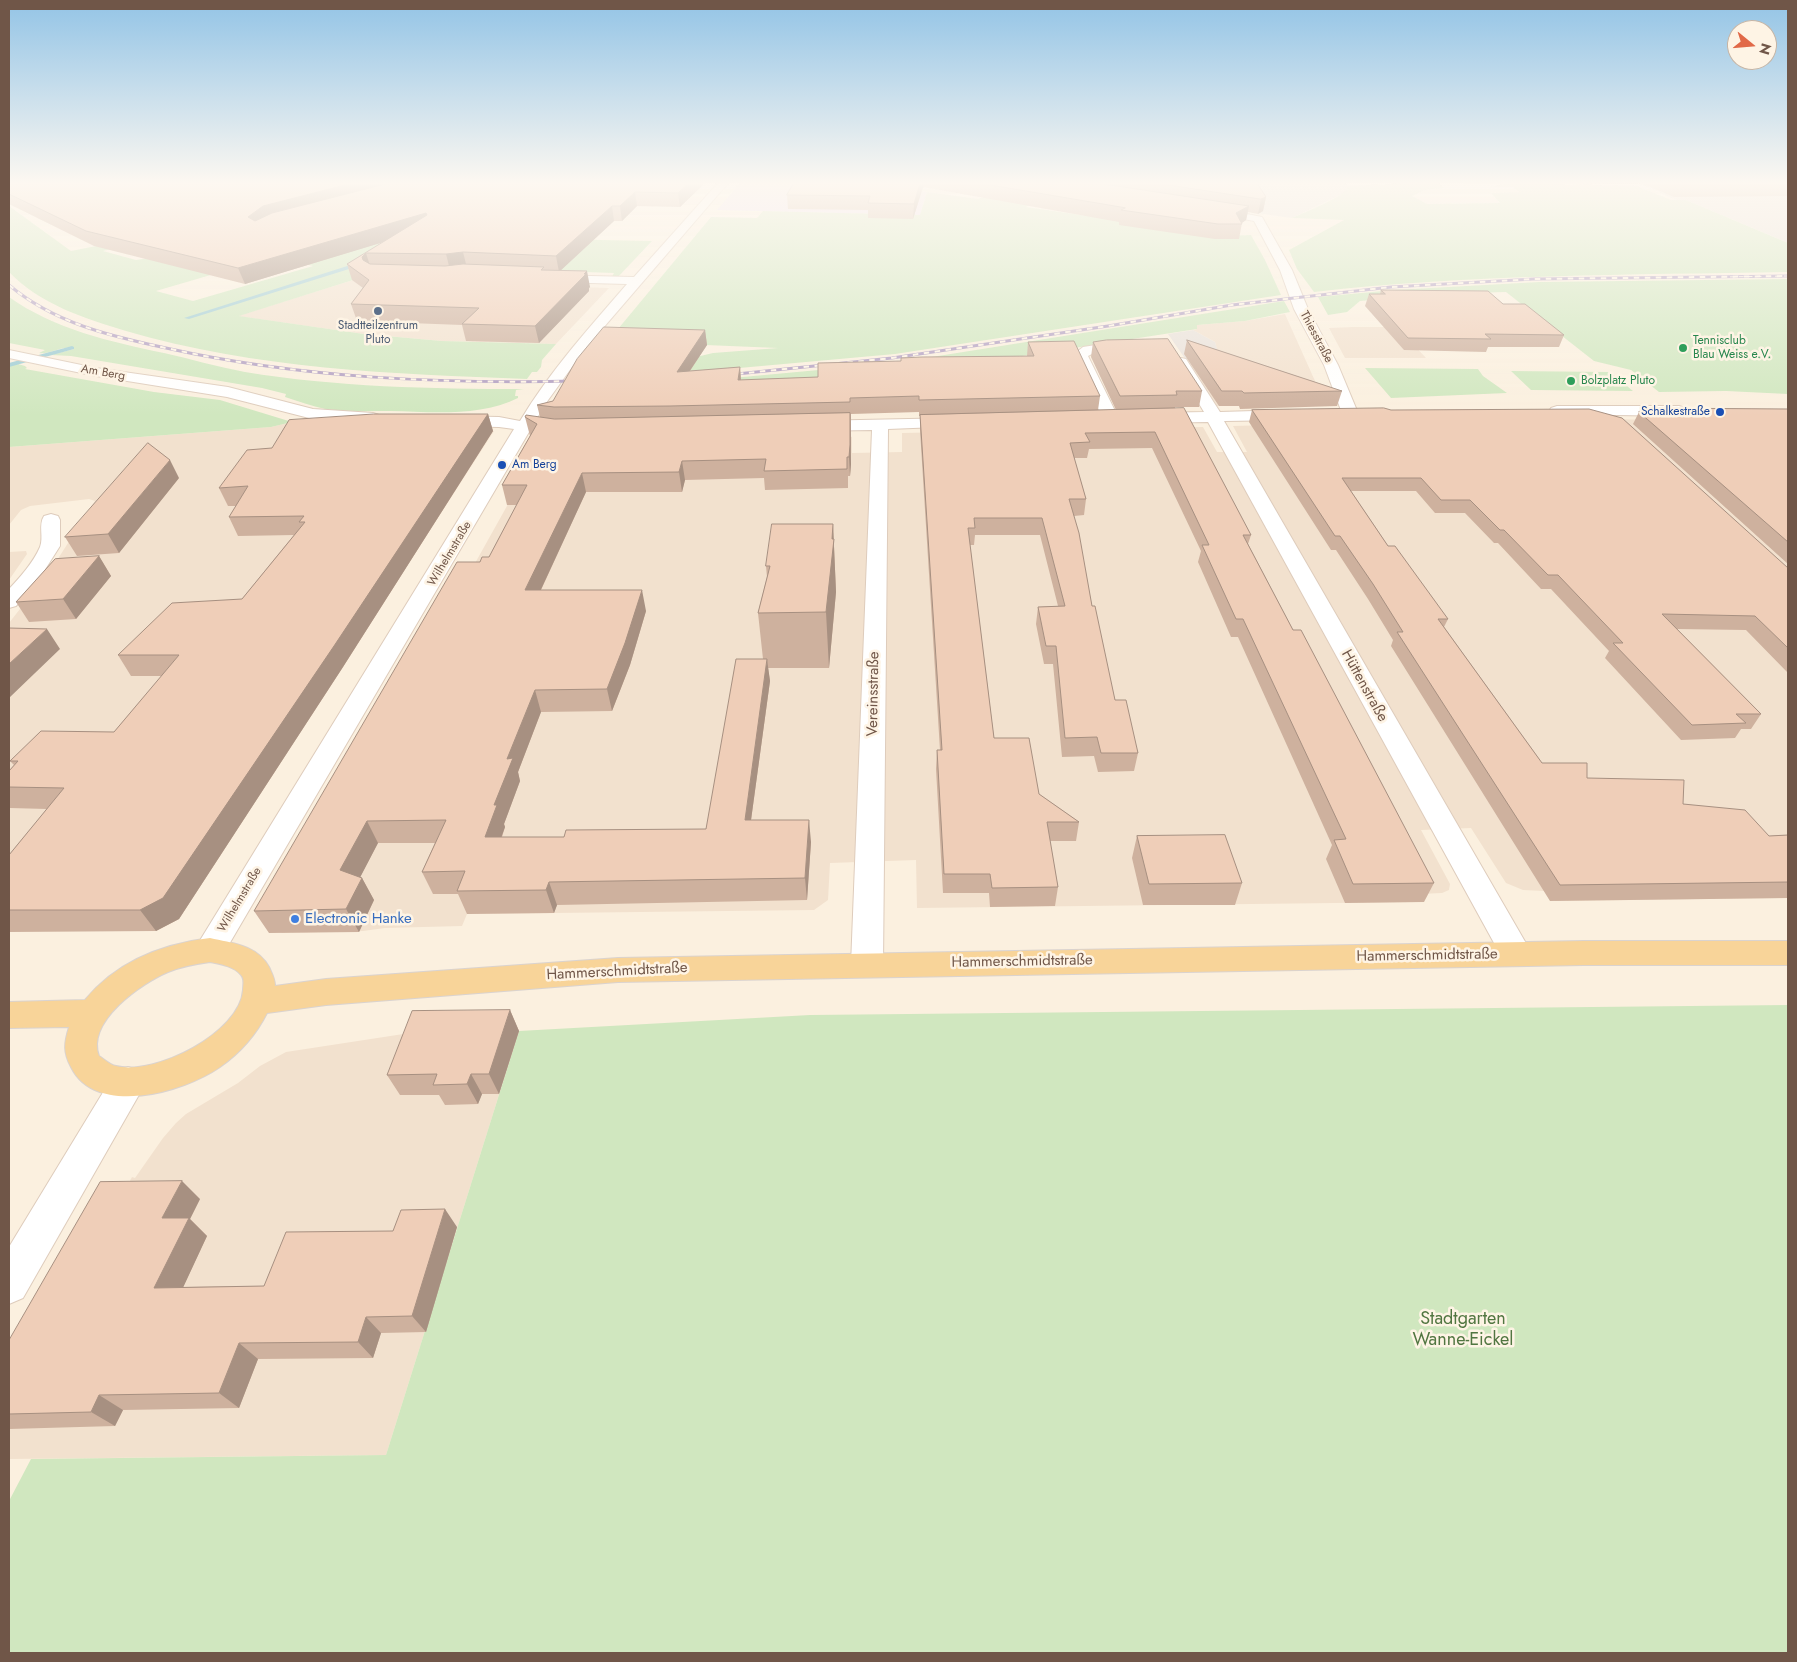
<!DOCTYPE html>
<html>
<head>
<meta charset="utf-8">
<style>
  body { margin:0 }
  #map { position:relative; width:1797px; height:1662px; overflow:hidden; background:#fbf0df; font-family:Jost,sans-serif }
  canvas { display:block }
  .frame { position:absolute; inset:0; border:10px solid #705648; pointer-events:none }
  .north { position:absolute; left:1727px; top:20px; width:50px; height:50px; box-sizing:border-box; background:#fef4e5; border:1px solid #c5b5a6; border-radius:50%; rotate:107deg; font-size:14px; font-weight:700; line-height:20px; text-align:center; color:#705648 }
  .north::after { content:''; display:block; margin:auto; width:18px; height:22px; background:#e16948; clip-path:polygon(50% 0,100% 100%,50% 72%,0 100%) }
</style>
</head>
<body>
<div id="map">
<canvas width="1797" height="1662"></canvas>
<div class="frame"></div>
<div class="north">N</div>
</div>
<script>
const c = document.querySelector('canvas').getContext('2d');
c.lineJoin = 'round';
function paint(path, color) {
  c.fillStyle = color;
  c.fill(path, 'evenodd');
}
function strokePath(path, color, width, dash) {
  c.strokeStyle = color;
  c.lineWidth = width;
  c.lineCap = dash ? 'butt' : 'round';
  c.setLineDash(dash || []);
  c.stroke(path);
}
function label(font, color, halo, rows, align = 'center') {
  c.font = font + ' Jost,sans-serif';
  c.lineWidth = 5;
  c.setLineDash([]);
  c.textBaseline = 'middle';
  c.strokeStyle = halo;
  c.fillStyle = color;
  for (const [text, x, y, turn = 0] of rows) {
    c.save();
    c.translate(x, y);
    c.rotate((+turn || 0) * Math.PI / 180);
    c.textAlign = isNaN(turn) ? turn : align;
    if (halo) c.strokeText(text, 0, 0);
    c.fillText(text, 0, 0);
    c.restore();
  }
}
const residential = new Path2D(`
  M353,280L499,284L609,288L556,344L442,341L364,334L237,316Z
  M1285,314L1324,401L1318,404L1217,406L1186,360L1220,362L1215,342L1193,330L1197,329V325L1245,321Z
  M1353,327H1391L1412,343L1426,358H1345L1329,328Z
  M1536,418L1788,422V898L1556,901L1544,891L1523,890L1506,883L1471,828L1421,830L1450,884L1449,890L1442,893L1420,894L1422,899L1419,902L917,908L916,860L830,863L828,900L814,910L467,914L462,926L385,928L363,931L282,933L274,923L531,463L845,435L852,437V453L902,452V433L1203,427L1217,452H1247L1233,426Z
  M292,422L494,431L179,919L156,931H9V623L52,568L95,501L89,499L30,506L21,510L9,525V447L271,427Z
  M26,551L27,554L9,580V552Z
  M423,1031H519L386,1455L9,1459V1402L132,1177L135,1178L163,1138L176,1123L186,1114L238,1083L260,1066L286,1052Z`);
const industrial = new Path2D(`
  M1118,183H1344L1348,186L1347,190L1338,196L1292,218L1101,191Z
  M1464,183H1788V243L1686,200H1676L1639,183L1467,184Z
  M1193,330L1215,342L1221,362L1186,360L1168,334Z`);
const education = new Path2D(`
  M740,183H865L927,192L920,215L717,210Z`);
const green = new Path2D(`
  M1414,183H1438L1444,188L1425,190L1412,196L1427,204L1500,203L1491,193L1519,192L1513,187H1491L1509,183L1637,186L1671,200H1686L1788,243V272C1630,275 1471,274 1314,292L1297,269L1289,250L1344,220L1292,218C1304,212 1344,198 1348,186Z
  M999,191L1043,198L1026,207L1224,236L1251,235L1265,260L1281,295L895,354L695,372L582,367L671,363L713,353L778,348L608,341L711,217L757,218L763,211L920,215L927,192L978,199Z
  M9,206L71,251L192,227L103,251L136,260L432,215L353,280L239,316L364,334L442,341L556,344L542,360L541,367L537,372H532L527,379C393,374 255,369 126,331C83,318 40,304 9,272ZM285,259L313,266L193,301L156,291L262,260Z
  M550,239L652,241L617,278H611L614,273L528,270Z
  M1788,279V394L1726,391L1659,392L1631,370L1594,361L1506,292L1434,294L1360,301L1347,312L1328,315L1318,297L1394,290L1539,282Z
  M9,297C54,329 111,342 164,353C191,359 218,367 245,372C337,387 431,389 524,389L516,390L515,396H518V398C480,417 432,412 390,411C369,411 347,412 325,409C312,406 298,401 285,397L286,394L262,388L71,356L51,355L74,349C64,344 50,355 39,353L45,350L9,343Z
  M1284,301L1290,312L1245,321L1197,325V329L912,373L570,393L894,363Z
  M18,364L25,366L27,368L25,369L154,392L220,400L292,422L271,427L9,447V366Z
  M1365,368L1478,369L1483,376L1507,393L1391,398Z
  M1511,371L1610,372L1633,391L1531,390Z
  M1788,1005V1653H9V1501L31,1459L386,1455L519,1031L810,1015Z`);
const stream = new Path2D(`
  M363,261L365,264L189,319L184,318Z
  M72,346L74,347V349L9,367V363Z`);
const minor = new Path2D(`
  M718,183H728L585,349L546,403L534,423L570,427L572,430L570,433L564,435L529,432L221,958L210,962L199,958L195,950L199,942L514,429L499,427L453,426L447,424L445,421L447,418L453,416L499,417L520,421C550,371 589,328 627,284L551,282L545,278L547,275L634,277Z
  M1211,207L1262,217L1292,270L1308,309L1338,365L1358,413L1356,416H1344L1342,413L1324,365L1294,309L1280,270L1254,221L1207,212L1206,210Z
  M1128,340L1133,341L1135,344L1133,347L1092,354L1088,356L1119,419L1117,422H1105L1103,419L1073,355L1083,347Z
  M9,350L96,368L228,387L313,409L373,413L379,415L381,418L379,421L373,423L313,419L227,397L96,376L9,358Z
  M1181,358L1186,359L1220,412L1289,410L1295,412L1297,415L1295,418L1289,420L1224,421L1527,945L1531,954L1527,963L1516,966L1505,963L1208,422L1152,423L1146,421L1144,418L1146,415L1152,413L1204,412L1174,362L1176,359Z
  M1557,406H1679L1685,408L1687,411L1685,414L1679,416L1551,414L1549,411L1551,408Z
  M957,418L963,420L965,423L963,426L888,429L883,965L878,974L867,977L856,974L851,965L872,430L812,431L806,429L804,426L806,423L812,421Z
  M51,514L58,516L60,520V546L39,579L16,606L9,608V589C20,577 33,563 40,547C44,537 38,525 44,516Z
  M128,1067L140,1071L145,1082L140,1093L23,1298L9,1304V1247L116,1071Z`);
const major = new Path2D(`
  M210,938C232,943 257,945 269,967C272,974 275,978 275,986L326,979L618,958L1584,941H1788V965H1584L618,982L326,1005L267,1013C256,1035 240,1053 220,1067C184,1092 96,1118 71,1067C63,1052 64,1043 69,1027L9,1028V1002L85,1000C116,962 162,944 210,938ZM210,962C220,964 234,966 241,975C245,979 243,985 243,990C240,1033 155,1076 116,1066C110,1065 104,1059 99,1056C86,1021 142,983 168,972C182,966 196,964 210,962Z`);
const railFar1 = new Path2D(`
  M1721,277L1788,276`);
const rail = new Path2D(`
  M9,285C54,323 110,336 166,348C301,378 439,384 577,381
  M727,375L892,358L1108,326L1232,305L1391,287L1534,279L1788,276`);
const wall = new Path2D(`
  M9,183H705L680,207L637,206L622,221H614L561,270L590,287L589,288V291L539,343L466,341L462,325L357,321L351,304L363,288L352,280L347,264L383,242L245,284L94,246L9,204Z
  M794,183H1257L1266,197L1263,211L1258,214L1248,212L1246,220L1242,223L1239,239H1215L1119,225V222L923,187L913,219L868,218V210L788,209L787,195Z
  M1641,183H1788V196L1674,197Z
  M1381,290L1503,304L1564,335L1559,347H1488L1486,352L1404,350L1365,306L1369,294H1380Z
  M705,330L707,345L690,371L740,367L741,380L818,377L901,361L1027,356L1028,342L1100,396L1098,410H1116L1091,357L1093,342L1202,391L1199,407H1175V408L1251,535L1248,544L1293,630L1434,883L1424,902L1345,903L1326,859L1332,845L1238,637H1231L1198,562L1201,551L1152,448L1089,449L1087,458H1074L1086,499L1084,515L1074,516L1092,606L1115,700L1138,753L1134,771L1098,772L1094,756L1062,757L1053,664H1044L1036,624L1038,607L1058,606L1040,535H975L974,545H970L994,738L1039,794L1079,822L1076,841H1050L1058,887L1055,906L990,907L989,893H943L936,769L937,750H940L920,430V416H919V412L851,414V464L850,476H848V488L765,490L764,478L685,480L682,492H586L541,590L646,611L630,665L612,711L541,712L518,772L520,781L504,824L505,827L502,837H564L706,829L763,659L758,613L767,577L766,566L833,524L836,592L829,668H768L770,681L751,820L811,842L807,900L557,905L554,913L467,914L458,894H433L422,872L435,843H378L360,877L362,878L374,900L359,932L269,933L254,911L480,562L489,557L517,505H507L502,485L530,436L525,417H540L537,405L553,401Z
  M1187,340L1342,391L1337,406L1240,409L1239,406H1219L1184,354Z
  M1788,409V564L1633,424L1639,412Z
  M1252,410L1788,568V673L1746,630L1677,629L1761,714L1751,729H1741L1735,738L1681,740L1605,658L1609,651L1551,589H1541L1498,543H1494L1465,513H1435L1416,491H1351L1388,546L1448,619L1444,627L1542,763L1587,778L1683,804L1769,836L1788,835V898L1550,901L1391,646L1393,640L1368,599L1336,550H1331L1249,422Z
  M488,414L493,431L343,667L179,919L156,931L9,932V855L47,809L10,808L9,806V771L14,765L10,761L114,732L162,676H131L118,655L242,599L294,535L238,536L229,517L236,506H228L219,488L272,448Z
  M179,478L119,553L77,556L65,537Z
  M99,556L111,576L76,619L29,622L16,602Z
  M1137,836L1242,883L1235,905H1143L1132,858Z
  M510,1010L519,1031L499,1094H482L478,1104L445,1105L439,1095H400L387,1075Z
  M200,1199L190,1219L207,1236L183,1287L264,1286L393,1231L457,1227L426,1332L381,1333L373,1358L258,1359L239,1408L123,1410L115,1426L9,1429V1340Z`);
const shadedWall = new Path2D(`
  M353,183H409L253,232L248,217L263,206Z
  M689,183H705L680,207L678,193Z
  M920,183H923V187L913,219L914,204Z
  M635,192L637,206L622,221L620,206Z
  M1266,197L1263,211L1258,214L1261,199Z
  M612,206L614,221L559,272L556,256Z
  M1249,206L1246,220L1240,224L1236,213Z
  M426,213L430,228L245,284L238,268Z
  M463,252L467,268L450,270L446,254Z
  M366,253L371,269L367,273L362,257Z
  M587,271L590,287L589,288V291L539,343L535,326Z
  M705,330L707,345L679,387L677,372Z
  M740,367L741,382L738,380Z
  M850,413L851,464L850,476L849,457Z
  M488,414L493,431L343,667L179,919L156,931L140,910Z
  M170,460L179,478L119,553L108,534Z
  M682,461L685,480L682,492L679,472Z
  M582,473L586,492L531,611L525,590Z
  M833,524L836,592L829,668L826,612Z
  M99,556L111,576L76,619L63,599Z
  M642,590L646,611L630,665L612,711L607,689Z
  M47,629L60,649L9,698V664Z
  M767,659L770,681L748,842L745,820Z
  M535,690L541,712L518,772L520,781L504,824L505,827L493,860L485,837L507,759Z
  M809,820L811,842L807,900L805,878Z
  M367,821L378,843L352,893L340,870Z
  M362,878L374,900L359,932L346,909Z
  M549,882L557,905L554,913L546,890Z
  M510,1010L519,1031L499,1094L489,1074Z
  M471,1074L482,1094L478,1104L467,1084Z
  M182,1181L200,1199L190,1219L207,1236L175,1305L154,1288L162,1218Z
  M445,1209L457,1227L426,1332L412,1316Z
  M366,1317L381,1333L373,1358L358,1342Z
  M239,1343L258,1359L239,1408L219,1393Z
  M99,1395L123,1410L115,1426L91,1412Z`);
const building = new Path2D(`
  M9,183H353L263,206L248,217L255,221L272,213L389,183H689L678,193L635,192L620,206H612L556,256L463,252L446,254L366,253L362,257L363,260L370,264L445,266L463,264L544,267L541,270L587,271L584,274H586L535,326L462,324L479,308L351,304L369,280L347,264L427,215L426,213L238,268L86,231L9,194Z
  M794,183H920L914,204L868,203L870,196L787,195Z
  M979,183H1097L1249,206L1236,213L1242,224H1218L1121,210L1125,208Z
  M1156,183H1257L1266,197L1261,199Z
  M1381,290L1488,291L1503,304H1525L1564,335L1485,334L1491,339L1408,338L1369,294H1385Z
  M604,327L705,330L677,372L740,367L738,380L818,377V363L901,361V358L922,357L1034,356L1028,342L1074,341L1100,396L919,400V396L850,398V402L670,406L554,407L537,405L553,401L577,359Z
  M1168,339L1202,391H1176L1177,395L1120,396L1093,342L1106,340Z
  M1187,340L1342,391L1244,393L1242,391H1222Z
  M1184,408L1251,535H1243L1293,630H1301L1434,883L1353,884L1334,840L1346,839L1243,619H1236L1202,545H1209L1155,432L1085,433L1090,442L1070,443L1086,499H1069L1079,533L1092,606H1095L1115,700H1126L1138,753H1101L1097,737L1065,738L1056,646H1046L1038,607L1065,606L1042,518H974L975,528H968L994,738H1029L1039,794L1079,822H1047L1058,887L992,888L990,874H944L937,750H942L920,415Z
  M1384,408L1391,410L1589,409L1622,418L1788,568V648L1755,616L1662,614L1761,714H1736L1746,723L1692,725L1613,643H1623L1558,575H1548L1504,530H1500L1470,500H1441L1421,478H1342L1388,546H1395L1448,619H1438L1542,763H1587V778L1684,780L1683,804L1745,810L1769,836L1788,835V882L1560,885L1397,632H1403L1373,584L1340,536H1335L1252,410Z
  M1648,408L1788,409V542L1639,412Z
  M850,413V445L849,457H847V469L764,471L766,459L682,461L679,472L582,473L525,590H642L625,643L607,689L535,690L507,759L513,758L494,805H497L485,837H564L566,830L706,829L736,659H767L745,820H809L805,878L549,882L546,890L457,891L465,871L422,872L446,820L367,821L340,870L362,878L346,909L254,911L457,562H480L482,557H489L527,485H502L537,424L525,417L526,415L554,419Z
  M374,414H488L334,646L163,898L140,910H9V855L64,788L9,787V771L18,761H10L41,731L114,732L179,655H118L172,603L242,599L305,522H299L304,516L229,517L248,486L219,488L247,450L272,448L289,420Z
  M148,443L170,460L108,534L65,537Z
  M772,524H833L832,539H834L826,612L758,613L770,566H766Z
  M99,556L63,599L16,602L55,559Z
  M9,628L47,629L9,664Z
  M1225,835L1242,883L1149,884L1137,836Z
  M510,1010L489,1074H471L467,1084L433,1085L437,1074L387,1075L412,1011Z
  M182,1181L162,1218H189L154,1288L264,1286L286,1232L393,1231L401,1210L445,1209L412,1316L366,1317L358,1342L239,1343L219,1393L99,1395L91,1412L9,1414V1340L100,1182Z`);
const markers = [
  [378,311,5,"#5c6f8a"],
  [1683,348,5,"#2e9e5b"],
  [1571,381,5,"#2e9e5b"],
  [1720,412,5,"#1a4fb4"],
  [502,465,5,"#1a4fb4"],
  [295,919,5,"#3f7fe0"]
];
const farServicenames = [
  ["Stadtteilzentrum",378,326],
  ["Pluto",378,340]
];
const farStreetnames = [
  ["Thiesstraße",1316,337,62],
  ["Am Berg",103,373,10],
  ["Wilhelmstraße",450,554,-59],
  ["Wilhelmstraße",240,900,-59]
];
const farLeisurenames = [
  ["Tennisclub",1693,341],
  ["Blau Weiss e.V.",1693,355],
  ["Bolzplatz Pluto",1581,381]
];
const farTransitnames = [
  ["Schalkestraße",1710,412],
  ["Am Berg",512,465,"left"]
];
const streetNames = [
  ["Hüttenstraße",1364,686,61],
  ["Vereinsstraße",874,694,-89],
  ["Hammerschmidtstraße",1427,956,-1],
  ["Hammerschmidtstraße",1022,962,-1],
  ["Hammerschmidtstraße",617,972,-3]
];
const shopNames = [
  ["Electronic Hanke",305,919]
];
const nearParknames = [
  ["Stadtgarten",1463,1320],
  ["Wanne-Eickel",1463,1341]
];
paint(residential, '#f2e1ce');
paint(industrial, '#e9e2db');
paint(education, '#edddf7');
paint(green, '#d0e7bf');
paint(stream, '#9cccd4');
strokePath(minor, '#deccbc', 2);
strokePath(major, '#dad3cf', 2);
paint(minor, '#fff');
paint(major, '#f8d499');
strokePath(railFar1, '#b2a0c2', 2);
strokePath(rail, '#b2a0c2', 3);
strokePath(railFar1, '#fef4e5', 1, [4.5]);
strokePath(rail, '#fef4e5', 2, [5.5]);
paint(wall, '#ceb19e');
paint(shadedWall, '#a79081');
paint(building, '#efceb8');
strokePath(building, '#a79081', 1);
const sky = c.createLinearGradient(0, 0, 0, 416);
sky.addColorStop(0, '#93c4e6');
sky.addColorStop(0.44, '#fdf8f1');
sky.addColorStop(1, '#fdf8f100');
c.fillStyle = sky;
c.fillRect(0, 0, 1797, 416);
for (const [x, y, r, color] of markers) {
  const dot = new Path2D();
  dot.arc(x, y, r, 0, 2 * Math.PI);
  c.fillStyle = color;
  c.fill(dot);
  strokePath(dot, '#fef4e5', 2);
}
label('12px', '#4e5e75', '#fef4e5', farServicenames);
label('12px', '#705648', '#fef4e5', farStreetnames);
label('12px', '#27864d', '#fef4e5', farLeisurenames, 'left');
label('12px', '#164399', '#fef4e5', farTransitnames, 'right');
label('15px', '#705648', '#fef4e5', streetNames);
label('15px', '#366cbe', '#fef4e5', shopNames, 'left');
label('18px', '#517641', '#fef4e5', nearParknames);
</script>
</body>
</html>
